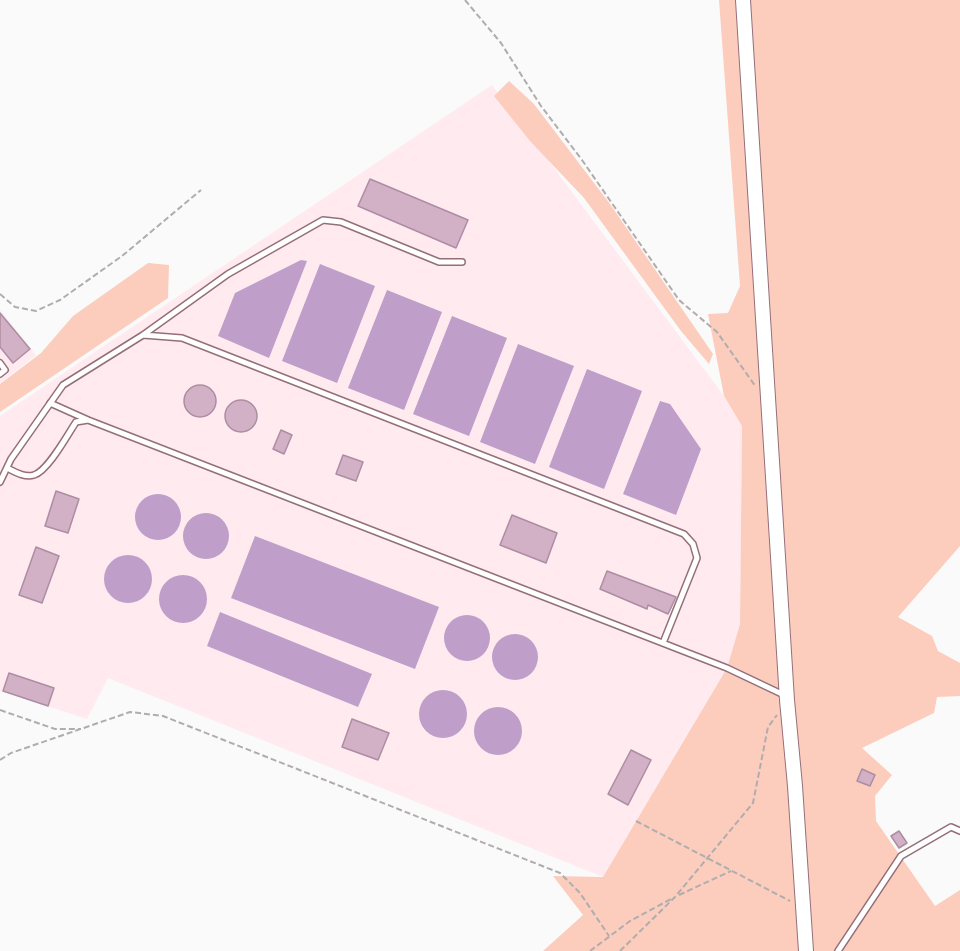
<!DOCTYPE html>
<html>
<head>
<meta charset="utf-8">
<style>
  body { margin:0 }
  canvas { display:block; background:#fafafa }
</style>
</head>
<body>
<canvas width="960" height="951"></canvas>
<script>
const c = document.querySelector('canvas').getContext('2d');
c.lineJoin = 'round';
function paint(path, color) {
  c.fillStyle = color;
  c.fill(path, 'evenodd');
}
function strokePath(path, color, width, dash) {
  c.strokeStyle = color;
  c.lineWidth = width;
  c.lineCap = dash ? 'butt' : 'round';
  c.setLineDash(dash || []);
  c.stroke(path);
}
const built = new Path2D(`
  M492,85L724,396L742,426L740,624L727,668L603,877L108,678L87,719L0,691V416Z
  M0,310L36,355L0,383Z`);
const green = new Path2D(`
  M719,0H960V546L898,617L932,636L938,651L960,663V696L937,697L934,713L862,748L892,775L875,796L876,821L935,906L960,890V951H543L583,915L553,876L603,877L727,668L740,624L742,426L724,396L708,314L728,313L740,286Z
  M509,81L534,104L610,204L713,354L709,364L681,331L584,198L530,141L494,96Z
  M148,263L169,265L168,298L0,412V384L41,353L73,316Z`);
const water = new Path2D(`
  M301,260L307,261L269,358L218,336L235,293Z
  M320,264L375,286L337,383L282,361Z
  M387,290L442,312L404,410L348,388Z
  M452,316L507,338L469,436L413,414Z
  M518,344L574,366L535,464L480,442Z
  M587,369L642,391L604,489L549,467Z
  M660,401L670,404L701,449L676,515L623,494Z
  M135 517a23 23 0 1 1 46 0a23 23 0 1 1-46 0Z
  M183 536a23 23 0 1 1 46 0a23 23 0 1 1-46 0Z
  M255,536L439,607L415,669L231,598Z
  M104 579a24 24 0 1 1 48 0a24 24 0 1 1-48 0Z
  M159 599a24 24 0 1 1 48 0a24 24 0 1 1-48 0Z
  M220,612L372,674L358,707L207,646Z
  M444 638a23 23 0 1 1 46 0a23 23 0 1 1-46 0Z
  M492 657a23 23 0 1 1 46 0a23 23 0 1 1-46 0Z
  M419 714a24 24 0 1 1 48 0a24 24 0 1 1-48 0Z
  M474 731a24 24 0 1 1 48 0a24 24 0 1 1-48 0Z`);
const building = new Path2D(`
  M370,179L468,220L456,248L358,206Z
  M0,313L30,349L13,363L0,347Z
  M184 401a16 16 0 1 1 32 0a16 16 0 1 1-32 0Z
  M225 416a16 16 0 1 1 32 0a16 16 0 1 1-32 0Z
  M281,430L292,435L284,454L273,449Z
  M343,455L363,462L356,481L336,474Z
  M56,491L79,499L68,533L45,526Z
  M512,515L557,533L546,563L500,545Z
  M36,547L59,556L42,603L19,595Z
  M607,571L676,597L668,614L648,605L647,609L600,589Z
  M9,673L54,688L48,706L3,691Z
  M352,719L389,733L378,760L342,747Z
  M631,750L651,760L628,805L608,794Z
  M862,769L875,775L870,786L857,781Z
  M899,831L907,843L899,848L891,836Z`);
const path = new Path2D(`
  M465,0L501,43L541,106L582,160L679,300L717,332L756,387
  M0,294L15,307L36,311L60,300L122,256L201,190
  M0,710L55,729H81
  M0,760L11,753L130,712L163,716L560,873L580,893L609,936
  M636,821L790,901
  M679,895L731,871
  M590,951L630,921L671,899
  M620,951L675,897L753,803L768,727L777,715`);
const service = new Path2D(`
  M143,335L182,338L684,534L693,544L697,558L663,643
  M0,363L5,370L0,374
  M50,403L88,420L727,668L786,696
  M7,468C15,472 25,478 34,475C48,471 68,434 76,422L88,420
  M0,482L11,459L63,385L143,335L228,274L323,220L341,222L439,262H462
  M838,951L901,856L951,827L960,831`);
const tertiary = new Path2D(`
  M743,0L787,700L795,786L806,951`);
paint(built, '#ffeaf0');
paint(green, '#fccdbd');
paint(water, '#bf9ec9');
paint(building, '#d2b1c7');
strokePath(building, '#ad8da2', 1.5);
strokePath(service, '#946f7a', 8);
strokePath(tertiary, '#946f7a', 16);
strokePath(path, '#b1acad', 2, [6, 3]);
strokePath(service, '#fff', 5);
strokePath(tertiary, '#fff', 14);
</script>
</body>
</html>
